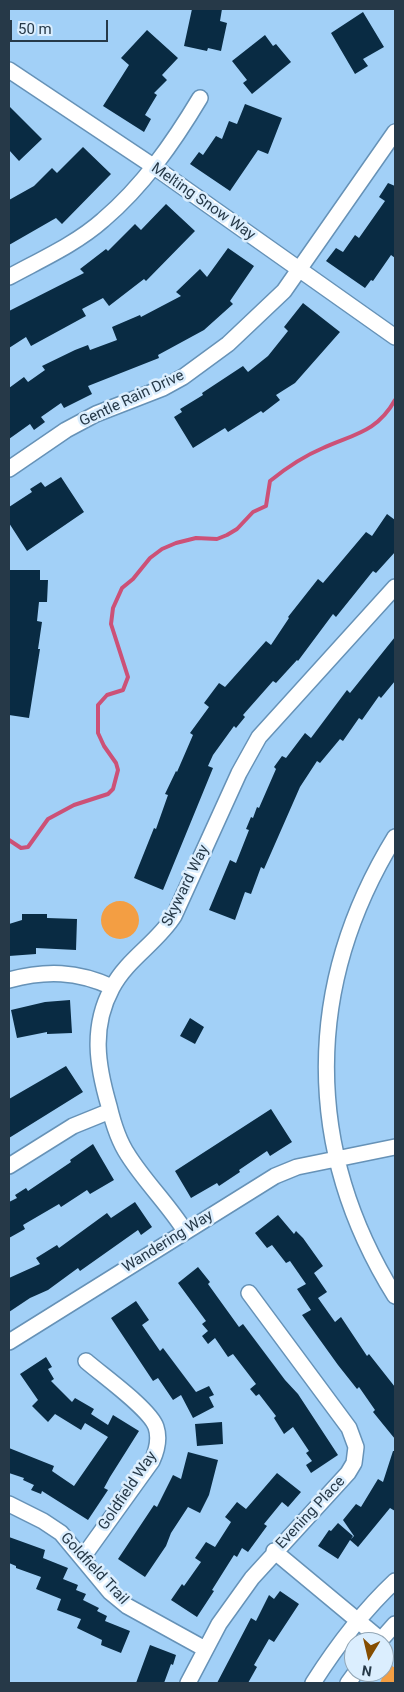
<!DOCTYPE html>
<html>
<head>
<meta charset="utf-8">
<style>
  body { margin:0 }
  #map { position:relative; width:404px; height:1692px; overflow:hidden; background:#a2d0f7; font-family:Roboto,sans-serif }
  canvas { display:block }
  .frame { position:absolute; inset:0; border:10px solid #263948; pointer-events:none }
  .north { position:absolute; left:344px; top:1632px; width:50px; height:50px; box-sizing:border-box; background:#dbeefe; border:1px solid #93a6b5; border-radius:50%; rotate:189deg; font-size:14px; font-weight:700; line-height:20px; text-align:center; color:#263948 }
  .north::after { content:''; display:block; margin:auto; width:18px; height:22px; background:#854d00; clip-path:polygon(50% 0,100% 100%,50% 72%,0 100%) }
  .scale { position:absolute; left:10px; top:20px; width:98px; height:22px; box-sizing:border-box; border:2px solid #263948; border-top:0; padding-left:6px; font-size:15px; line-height:18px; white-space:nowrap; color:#263948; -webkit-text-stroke:4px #dbeefe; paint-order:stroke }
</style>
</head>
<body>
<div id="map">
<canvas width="404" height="1692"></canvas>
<div class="frame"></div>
<div class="north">N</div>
<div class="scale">50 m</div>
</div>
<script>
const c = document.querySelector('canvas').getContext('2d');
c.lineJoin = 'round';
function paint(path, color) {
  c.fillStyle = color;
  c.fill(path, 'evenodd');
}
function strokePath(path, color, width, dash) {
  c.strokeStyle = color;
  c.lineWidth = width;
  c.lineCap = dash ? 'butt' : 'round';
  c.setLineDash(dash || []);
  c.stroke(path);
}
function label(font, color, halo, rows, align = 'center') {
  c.font = font + ' Roboto,sans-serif';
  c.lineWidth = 5;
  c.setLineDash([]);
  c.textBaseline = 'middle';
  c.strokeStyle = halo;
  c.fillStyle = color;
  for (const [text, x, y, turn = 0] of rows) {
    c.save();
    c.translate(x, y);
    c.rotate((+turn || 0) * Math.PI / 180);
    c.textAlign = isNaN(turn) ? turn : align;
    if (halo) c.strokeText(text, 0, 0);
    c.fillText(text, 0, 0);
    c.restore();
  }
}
const green = new Path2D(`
  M101 920a19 19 0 1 1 38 0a19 19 0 1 1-38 0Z
  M388,1663L395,1668V1683H380Z`);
const stream = new Path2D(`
  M9,840L21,848L28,847L48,819L74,805L108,794L113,789L118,770L116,763L104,746L98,733V705L107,695L123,690L128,677L111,624L113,608L122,588L133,579L150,558L162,549L176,543L196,538L217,539L227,535L237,529L253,512L266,506L270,481C286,468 304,456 323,448C354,434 377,432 395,400`);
const building = new Path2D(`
  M192,9H222L220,21L227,23L221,51L208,48L207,51L184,46Z
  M363,12L384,47L363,59L368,66L355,74L331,33Z
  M147,30L178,58L162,75L167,80L154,93L157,95L145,115L151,119L144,132L103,106L129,65L121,58Z
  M265,35L273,46L276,44L291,62L252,94L243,83L247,80L232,61Z
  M245,104L282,118L268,154L258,150L230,191L190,164L199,152L203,155L216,136L222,139L229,121L237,124Z
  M9,106L42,139L19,161L9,150Z
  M83,147L111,174L62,224L56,218L9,245V200L34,186L52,168L57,173Z
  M388,183L395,186V258L391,255L373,281L371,280L365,288L326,261L336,248L343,252L355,235L359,238L385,201L379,197Z
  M166,204L195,231L146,281L144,279L109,306L103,298L82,309L86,316L31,346L26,337L9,348V311L84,273L80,269L106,249L108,251L135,224L141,230Z
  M228,248L254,266L230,301L233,304L204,330L158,355L159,358L88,386L92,394L64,408L61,403L41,417L45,422L34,430L30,424L9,439V388L24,377L28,382L45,370L42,366L75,350L88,345L90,350L117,340L112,327L140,315L141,317L181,296L176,292L200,269L207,277Z
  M303,303L340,332L295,383L276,395L280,400L263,413L261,411L228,432L225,428L193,448L174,417L182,412L180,409L203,395L202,393L243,366L248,372L268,356L288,331L284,327Z
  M61,477L84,512L27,551L9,523V507L32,492L30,489L41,482L45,487Z
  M387,514L395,520V552L376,573L373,571L336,617L333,614L298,661L297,660L276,683L273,681L243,715L245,717L236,728L234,726L213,755L208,766L213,768L163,890L134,878L154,828L156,829L168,795L165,794L176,771L177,772L193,735L190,733L209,707L204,703L219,683L225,687L266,641L271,645L289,618L288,617L318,579L323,583L366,532L372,536Z
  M9,570H40V580H48L47,602H39L37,621L42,622L38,649H40L29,718L9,715Z
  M395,637V681L381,698L379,696L362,720L359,718L343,741L340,739L320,763L317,761L300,787L264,869L261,867L251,894L245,892L235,920L209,910L230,860L236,863L249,830L246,829L251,817L253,818L257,807L259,808L276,769L274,767L282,756L286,758L305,733L311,738L347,690L350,693Z
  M22,914H47V918L77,919L76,950L36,948V954L9,956V924L22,920Z
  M70,1000L72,1033L47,1034V1032L17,1038L11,1010L45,1002Z
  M190,1018L204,1027L195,1044L180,1036Z
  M66,1066L83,1092L9,1138V1099Z
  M271,1109L292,1142L270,1156L267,1151L239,1170L240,1172L219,1186L217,1183L191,1198L175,1171Z
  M93,1144L114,1180L90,1194L87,1190L61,1207L59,1204L23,1225L25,1229L9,1238V1202L17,1198L15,1195L26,1188L28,1191L71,1162L70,1160Z
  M135,1202L152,1227L141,1235L138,1230L80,1271L78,1268L48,1290L30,1298L9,1312V1278L40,1264L36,1258L57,1245L59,1248L107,1213L111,1218Z
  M278,1215L294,1234L296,1231L303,1238L323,1266L314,1273L327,1292L318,1298L335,1322L341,1317L367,1356L369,1354L395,1387V1439L373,1412L375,1410L359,1387L357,1389L338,1365L302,1315L311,1310L297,1289L306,1284L290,1261L286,1263L272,1245L267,1248L255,1233Z
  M198,1267L210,1282L208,1284L239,1327L243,1324L285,1380L298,1394L338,1455L311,1473L306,1465L312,1461L306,1453L309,1451L293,1427L284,1434L274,1418L276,1416L259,1394L256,1396L250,1389L256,1384L233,1354L228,1357L215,1338L208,1344L202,1336L208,1331L202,1324L206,1321L178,1283Z
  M136,1301L149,1320L142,1325L160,1351L163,1348L196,1392L209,1386L214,1395L209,1397L214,1407L193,1418L181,1395L173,1400L158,1378L153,1381L111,1318Z
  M46,1357L52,1367L48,1369L54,1379L51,1381L72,1402L75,1398L94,1409L91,1414L108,1425L113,1415L139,1431L110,1477L104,1488L108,1490L88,1520L42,1491L41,1494L31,1490L34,1485L23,1480L24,1478L9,1473V1448L54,1466L52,1471L74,1486L108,1437L85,1423L81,1430L55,1414L48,1422L32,1406L38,1400L20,1374Z
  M222,1422L223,1444L197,1446L195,1424Z
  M393,1451H395V1511L390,1508L358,1547L350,1540L338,1559L318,1546L329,1530L331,1531L338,1523L353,1536L351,1539L354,1536L343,1520L356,1504L361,1507L378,1479L383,1482Z
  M188,1452L218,1460L209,1495L200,1513L188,1507L171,1533L166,1546L145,1577L118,1559L154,1505L157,1507L173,1475L181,1479Z
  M277,1473L301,1492L288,1507L282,1502L264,1524L267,1526L248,1552L242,1548L237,1557L234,1555L212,1590L214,1591L197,1617L171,1600L182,1584L184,1586L201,1562L195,1558L206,1542L215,1547L231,1522L225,1517L237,1502L246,1509Z
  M9,1537L45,1550L43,1558L68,1568L63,1579L78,1585L76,1590L86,1594L83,1600L99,1608L97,1611L107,1616L105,1621L130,1631L121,1653L101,1645L102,1640L77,1628L81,1619L57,1610L61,1599L36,1589L41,1577L16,1568V1566L9,1563Z
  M280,1591L299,1604L274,1642L269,1639L254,1665L257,1667L248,1683H217L251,1618L256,1621L269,1595L274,1599Z
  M150,1645L176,1655L173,1665L171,1664L164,1683H136Z`);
const minor = new Path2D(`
  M9,70L153,166L395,337
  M9,277C40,260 76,244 103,220C143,186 173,143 200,98
  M9,469L66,430L96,414L163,388L183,377L228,344L284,291L395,132
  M395,837C304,985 303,1148 395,1296
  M9,980C46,970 77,971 112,987
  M9,1166L73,1126L110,1111
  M185,1231C168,1204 145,1182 128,1155C118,1140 113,1123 109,1106C97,1065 91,1027 112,988C127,959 157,943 174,916L239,773L259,737L395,587
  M9,1342L275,1176L297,1167L395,1147
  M9,1504L43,1521L61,1533L110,1592L127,1606L205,1649
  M274,1551L381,1640
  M83,1557L152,1461C157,1450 160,1439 156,1427C150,1409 102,1375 86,1361
  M379,1642L395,1624
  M188,1683L219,1624L252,1578L348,1473L354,1463L356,1447L349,1428L249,1293
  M313,1683C336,1647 364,1610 395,1581
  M348,1683L356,1672`);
const streetNames = [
  ["Melting Snow Way",203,202,35],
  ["Gentle Rain Drive",132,399,-25],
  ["Skyward Way",186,886,-64],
  ["Wandering Way",168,1242,-32],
  ["Goldfield Way",128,1491,-56],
  ["Evening Place",311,1513,-47],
  ["Goldfield Trail",94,1569,47]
];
paint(green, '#f39e43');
strokePath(stream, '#cc5177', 4);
paint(building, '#092b43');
strokePath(minor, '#6692b7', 18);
strokePath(minor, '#fff', 15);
label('15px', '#263948', '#dbeefe', streetNames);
</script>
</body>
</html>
